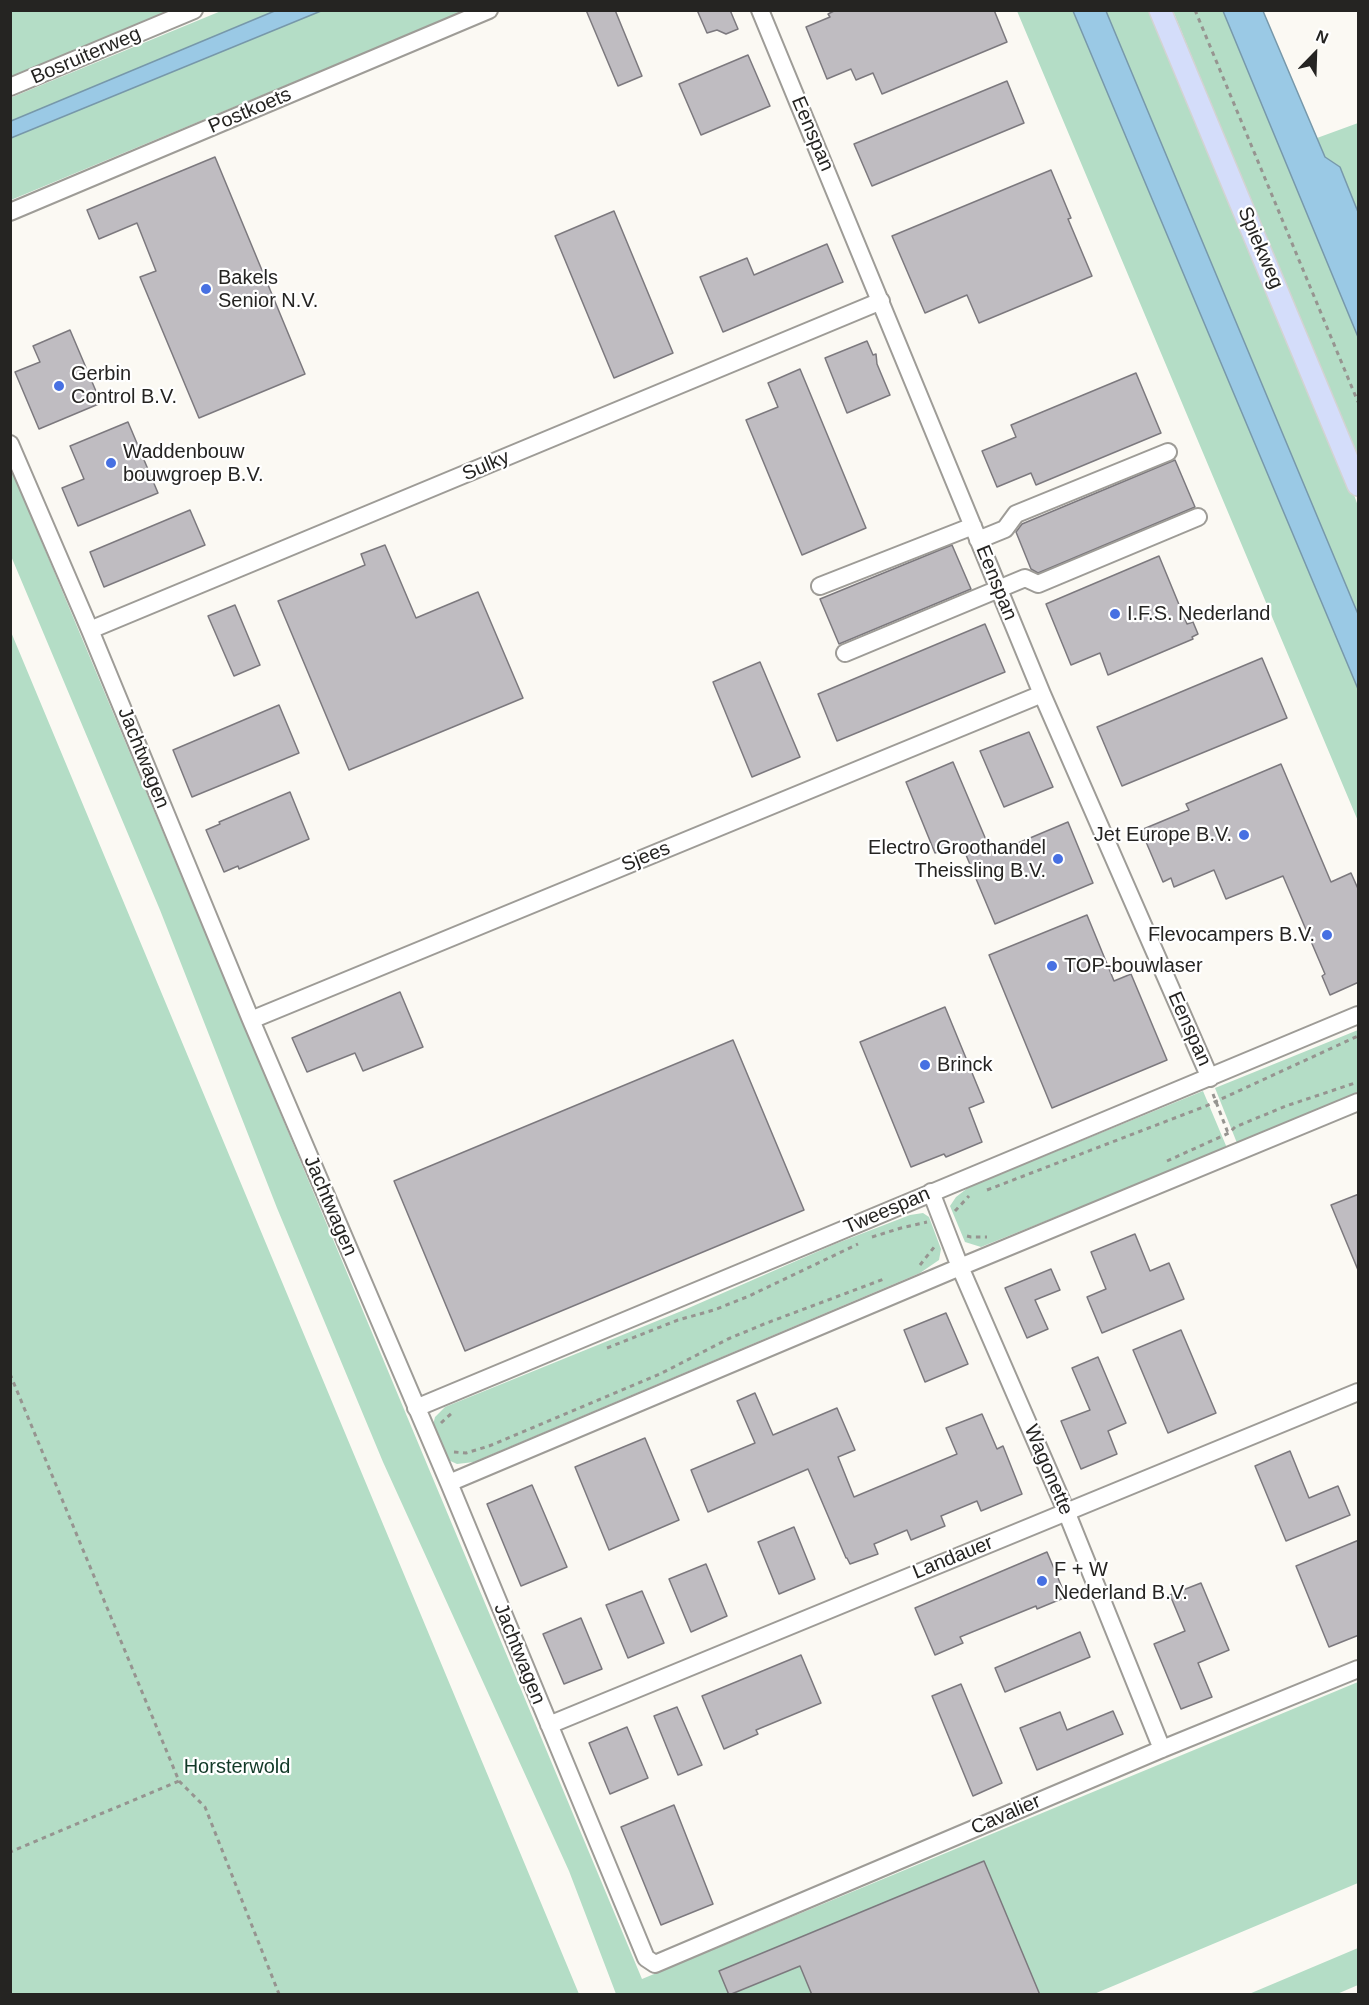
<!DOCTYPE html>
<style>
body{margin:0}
#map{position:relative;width:1369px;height:2005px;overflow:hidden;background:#fbf9f3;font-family:Helvetica,sans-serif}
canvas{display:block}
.frame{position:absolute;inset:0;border:12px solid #252422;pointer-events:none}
.north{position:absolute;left:1285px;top:24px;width:60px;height:60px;-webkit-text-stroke:4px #fff;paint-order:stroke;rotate:23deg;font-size:16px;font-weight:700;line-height:24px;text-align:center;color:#252422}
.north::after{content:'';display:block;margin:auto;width:21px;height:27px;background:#252422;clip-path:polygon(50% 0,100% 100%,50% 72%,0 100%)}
</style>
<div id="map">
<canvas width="1369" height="2005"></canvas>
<div class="frame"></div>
<div class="north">N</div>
</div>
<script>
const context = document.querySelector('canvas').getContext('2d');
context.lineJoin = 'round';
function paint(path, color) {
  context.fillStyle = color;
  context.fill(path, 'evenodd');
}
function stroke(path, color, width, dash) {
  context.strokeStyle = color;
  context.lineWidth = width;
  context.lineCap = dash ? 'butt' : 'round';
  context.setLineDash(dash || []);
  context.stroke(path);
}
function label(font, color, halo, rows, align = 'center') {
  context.font = font + ' Helvetica,sans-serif';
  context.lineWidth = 4.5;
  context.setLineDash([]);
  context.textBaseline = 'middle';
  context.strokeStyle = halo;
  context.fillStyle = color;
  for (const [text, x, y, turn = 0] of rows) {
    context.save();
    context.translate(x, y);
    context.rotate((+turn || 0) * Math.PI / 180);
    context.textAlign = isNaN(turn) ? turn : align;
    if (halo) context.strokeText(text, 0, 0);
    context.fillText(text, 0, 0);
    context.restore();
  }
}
const green = new Path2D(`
 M11,10l175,1 -175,72z
 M221,11h56l-266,110 -1,-23z
 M321,11h143l-453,189v-62z
 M1017,11h56l285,678v132z
 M1106,11h45l202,481 5,14v108z
 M1173,11h50l135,326v124z
 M1358,123v89l-18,-45 -15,-10 -8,-19z
 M10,466l632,1513 716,-297v201l-264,111h-478l-47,-123 -186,-409 -106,-254 -117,-298 -149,-354z
 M11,632l568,1362h-568z
 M1358,1030v62l-121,51 -22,-55z
 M1203,1091l24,57 -246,99 -16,-5 -15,-36 6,-9 13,-10z
 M923,1213l6,4 12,32 -2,11 -19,13 -446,189 -17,2 -11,-5 -13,-34 2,-8 10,-10 239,-97 151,-66 75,-29z
 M1358,1948v37l-21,9h-88z`);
const water = new Path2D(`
 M277,10l44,1 -310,127v-17z
 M1073,11h33l252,603v75z
 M1223,11h40l62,146 15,10 18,45v125z`);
const building = new Path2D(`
 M586,10h29l27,66 -24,10z
 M697,10h33l8,19 -12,5 -9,-4 -10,3z
 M836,10h158l13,32 -125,52 -9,-21 -17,7 -5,-11 -24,10 -21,-52 24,-10 -2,-3z
 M748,55l22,51 -69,29 -22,-51z
 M1007,81l17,42 -152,63 -18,-42z
 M215,157l90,217 -106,44 -59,-141 16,-6 -19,-48 -38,16 -12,-29z
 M1051,170l20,48 -3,1 24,57 -113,47 -12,-28 -42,18 -33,-77z
 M614,211l59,142 -59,25 -59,-142z
 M827,244l16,38 -120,50 -23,-55 47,-19 7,17z
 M70,330l31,73 -62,26 -24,-57 25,-10 -7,-16z
 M867,341l6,14 3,-1 1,10 13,31 -43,18 -22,-55z
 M800,369l66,159 -64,27 -56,-135 32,-13 -10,-24z
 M1136,373l25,60 -125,52 -5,-12 -34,14 -15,-36 34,-14 -5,-12z
 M128,422l30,71 -80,33 -16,-38 22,-9 -14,-33z
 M1175,460l20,47 -157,66 -7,-4 -15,-37 6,-8z
 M190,510l15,35 -101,42 -14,-35z
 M385,545l31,73 62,-26 45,106 -174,72 -71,-169 87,-36 -4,-11z
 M952,545l19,44 -132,55 -19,-45z
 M1159,556l28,68 6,-2 5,12 -6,3 1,2 -85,36 -8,-22 -29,12 -25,-61z
 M235,605l25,60 -26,11 -26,-60z
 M985,624l20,48 -168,69 -19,-47z
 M1262,658l25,60 -165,68 -25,-59z
 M760,662l40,95 -48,20 -39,-95z
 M279,705l20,48 -107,44 -19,-47z
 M1029,732l24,55 -49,20 -24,-56z
 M953,762l39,92 76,-32 25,61 -98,41 -34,-81 -26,10 -29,-71z
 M1281,764l50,118 20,-9 8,18v91l-29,13 -8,-19 3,-2 -42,-98 -57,23 -12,-29 -40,17 -3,-9 -8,4 -22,-52 48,-20 -3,-6z
 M290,792l19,47 -70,30 -1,-3 -14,6 -18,-42 14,-6 -1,-2z
 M1087,915l27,66 17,-7 36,86 -115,48 -63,-153z
 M400,992l23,55 -60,24 -8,-18 -48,19 -15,-34z
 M945,1007l39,95 -15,6 13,34 -36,15 -2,-3 -33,13 -51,-125z
 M733,1040l71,170 -339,141 -71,-170z
 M1359,1194v76h-1l-27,-65z
 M1135,1234l15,37 19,-8 15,36 -82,34 -15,-36 19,-8 -15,-37z
 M1051,1269l9,21 -25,10 13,29 -21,9 -22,-50z
 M946,1313l22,51 -43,18 -21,-52z
 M1181,1330l35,83 -48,20 -35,-83z
 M1098,1357l28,66 -18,8 9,23 -36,15 -20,-48 29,-11 -18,-42z
 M755,1393l18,42 64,-27 18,42 -17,7 16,40 103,-43 -11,-26 36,-14 15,35 6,-3 19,48 -41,17 -4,-10 -36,15 4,10 -34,14 -4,-10 -33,14 4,10 -28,10 -3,-6h-1l-38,-89 -100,43 -17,-42 64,-27 -18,-42z
 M645,1438l34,82 -70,30 -34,-83z
 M1290,1451l19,47 29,-12 12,29 -64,26 -31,-75z
 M532,1485l35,82 -46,19 -34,-82z
 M794,1527l21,52 -36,15 -21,-52z
 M1359,1540v95l-30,12 -33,-81z
 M1047,1552l19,45 -29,12 -1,-3 -76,31 3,6 -28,12 -20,-47z
 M706,1564l21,52 -36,16 -22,-53z
 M1201,1583l28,67 -31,13 14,34 -31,12 -27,-65 31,-13 -15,-36z
 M642,1591l22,52 -36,15 -22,-53z
 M581,1618l21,51 -38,15 -21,-50z
 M1080,1632l10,25 -85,35 -10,-24z
 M801,1655l20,48 -65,27 2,4 -34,15 -22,-53z
 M961,1684l41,99 -29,13 -41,-100z
 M677,1707l25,58 -24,10 -24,-59z
 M1113,1711l10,23 -86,36 -17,-42 40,-16 7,18z
 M627,1727l21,51 -38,16 -21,-51z
 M674,1805l39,99 -52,21 -40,-98z
 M984,1861l56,134h-228l-12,-29 -71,29 -10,-24z`);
const path = new Path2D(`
 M1195,10l163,392
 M1213,1094l15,39
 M1167,1161l62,-28 6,-6 51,-21 72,-24
 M987,1190l219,-84 152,-70
 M955,1211l14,-15
 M967,1236l4,1h16
 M872,1237l29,-9 26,-6
 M920,1265l15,-19
 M607,1348l71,-28 36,-10 35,-14 109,-52
 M10,1374l169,407 -169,71
 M441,1423l13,-12
 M454,1452l12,1 23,-7 171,-72 68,-35 36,-15 120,-45
 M179,1781l26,26 74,187`);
const minor = new Path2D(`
 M760,10l282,684 168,384
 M10,87l184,-77
 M10,212l479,-202
 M10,444l80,186 161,390 198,463 197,475 9,6 507,-215 196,-80
 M978,540l27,-11 11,-15 152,-62
 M820,586l153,-60
 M90,630l791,-329
 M845,653l180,-75 13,6 160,-67
 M251,1020l791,-326
 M931,1192l29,75 106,244 96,238
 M416,1408l942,-393
 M449,1483l511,-216 398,-165
 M549,1725l809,-333`);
const major = new Path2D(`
 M1160,10l198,475`);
const markers = [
 [206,289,6,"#4770e2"],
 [59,386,6,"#4770e2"],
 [111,463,6,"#4770e2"],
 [1115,614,6,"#4770e2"],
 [1244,835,6,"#4770e2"],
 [1058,859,6,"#4770e2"],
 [1327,935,6,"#4770e2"],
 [1052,966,6,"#4770e2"],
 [925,1065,6,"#4770e2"],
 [1042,1581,6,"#4770e2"]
];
const streetNames = [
 ["Bosruiterweg",86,56,-23],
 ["Postkoets",250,111,-23],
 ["Eenspan",812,134,67],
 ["Spiekweg",1260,248,67],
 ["Sulky",486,466,-23],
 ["Eenspan",996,583,68],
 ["Jachtwagen",143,758,68],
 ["Sjees",646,857,-22],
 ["Eenspan",1189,1029,66],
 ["Jachtwagen",330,1206,67],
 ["Tweespan",887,1211,-23],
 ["Wagonette",1048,1470,67],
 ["Landauer",953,1558,-22],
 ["Jachtwagen",519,1654,68],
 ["Cavalier",1006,1815,-23]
];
const poiNames = [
 ["Bakels",218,278],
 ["Senior N.V.",218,301],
 ["Gerbin",71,374],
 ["Control B.V.",71,397],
 ["Waddenbouw",123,452],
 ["bouwgroep B.V.",123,475],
 ["I.F.S. Nederland",1127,614],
 ["Jet Europe B.V.",1232,835,"right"],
 ["Electro Groothandel",1046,848,"right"],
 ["Theissling B.V.",1046,871,"right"],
 ["Flevocampers B.V.",1315,935,"right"],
 ["TOP-bouwlaser",1064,966],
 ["Brinck",937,1065],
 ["F + W",1054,1570],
 ["Nederland B.V.",1054,1593]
];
const parkNames = [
 ["Horsterwold",237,1767]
];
paint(green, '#b4ddc6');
paint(water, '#9ac9e5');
stroke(water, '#7798aa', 1.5);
paint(building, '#bfbcc1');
stroke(building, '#7c797e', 1.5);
stroke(minor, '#9e9c97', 20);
stroke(major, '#d3d3d3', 24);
stroke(path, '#969490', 3, [4.5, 4.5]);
stroke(minor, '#fff', 16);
stroke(major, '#d4ddfa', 21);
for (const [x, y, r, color] of markers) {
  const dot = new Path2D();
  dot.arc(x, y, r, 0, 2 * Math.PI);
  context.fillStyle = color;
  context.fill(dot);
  stroke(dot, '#fff', 2);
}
label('20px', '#252422', '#fff', streetNames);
label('20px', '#252422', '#fff', poiNames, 'left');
label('20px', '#113927', '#fff', parkNames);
</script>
